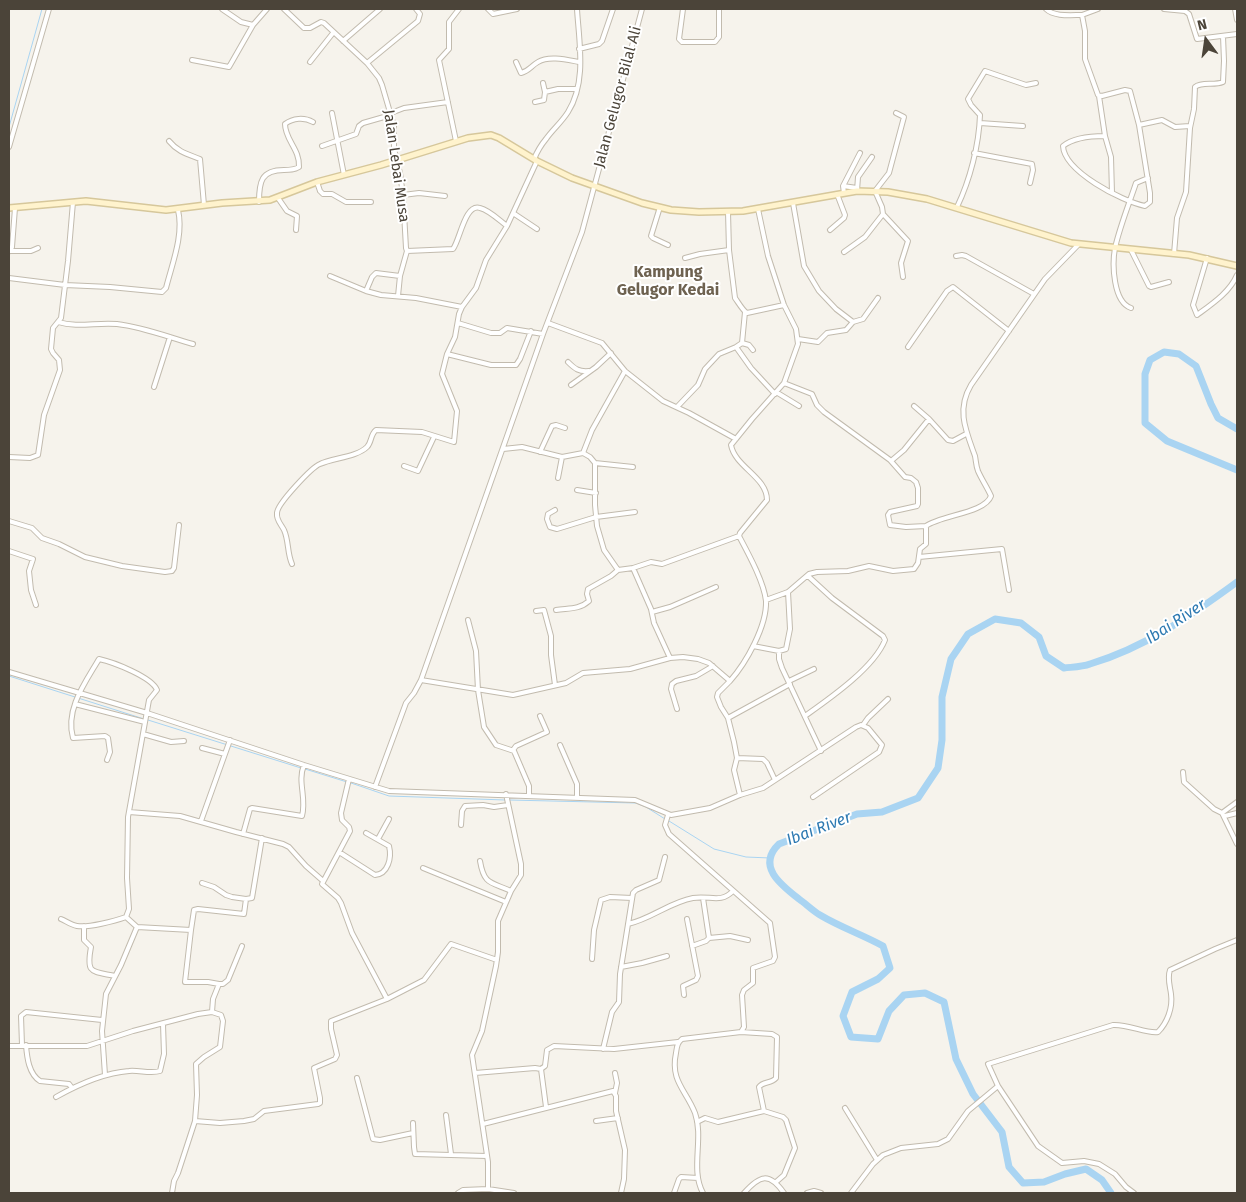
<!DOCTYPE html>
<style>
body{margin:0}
#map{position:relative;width:1246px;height:1202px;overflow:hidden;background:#f6f3ec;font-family:"Fira Sans",sans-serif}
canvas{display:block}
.frame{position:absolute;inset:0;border:10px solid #4b4439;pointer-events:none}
.north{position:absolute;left:1181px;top:15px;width:50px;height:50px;-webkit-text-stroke:4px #fff;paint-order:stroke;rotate:346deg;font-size:14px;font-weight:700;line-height:20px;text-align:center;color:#4b4439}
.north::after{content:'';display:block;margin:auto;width:18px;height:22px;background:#4b4439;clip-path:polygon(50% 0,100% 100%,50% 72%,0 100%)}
</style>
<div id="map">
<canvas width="1246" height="1202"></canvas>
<div class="frame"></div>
<div class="north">N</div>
</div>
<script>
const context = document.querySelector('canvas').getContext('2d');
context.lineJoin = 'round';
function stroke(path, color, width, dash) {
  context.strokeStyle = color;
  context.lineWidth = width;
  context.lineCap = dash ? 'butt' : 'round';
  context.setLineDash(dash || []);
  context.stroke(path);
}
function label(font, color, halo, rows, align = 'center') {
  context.font = font + ' "Fira Sans",sans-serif';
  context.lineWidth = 4;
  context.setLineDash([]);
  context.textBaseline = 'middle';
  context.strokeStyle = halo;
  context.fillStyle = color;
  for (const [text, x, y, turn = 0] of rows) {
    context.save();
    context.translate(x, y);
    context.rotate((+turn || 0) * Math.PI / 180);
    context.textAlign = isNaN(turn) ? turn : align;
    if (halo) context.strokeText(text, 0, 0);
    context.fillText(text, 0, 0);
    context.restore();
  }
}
const stream = new Path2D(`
 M9,127l33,-118
 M9,676l135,43
 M148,720l153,48
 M305,769l42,13
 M351,783l38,13 116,4
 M509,800l127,3 10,4 19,12
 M669,821l45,28 32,8 24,1`);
const river = new Path2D(`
 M1237,429l-19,-11 -7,-14 -15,-38 -17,-12 -15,-2 -14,8 -5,14v49l22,18 70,29
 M1111,1193l-9,-13 -16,-11 -21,5 -21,8 -21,1 -14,-16 -7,-35 -29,-38 -17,-35 -12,-57 -19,-9 -21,2 -15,16 -11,28 -27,-2 -8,-21 9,-24 26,-13 12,-11 -7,-22c-20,-11 -43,-19 -63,-31 -7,-4 -14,-11 -21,-16 -18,-14 -43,-33 -20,-55l78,-30 25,-2 36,-14 20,-30 4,-28v-43l9,-38 17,-25 27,-15 26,4 18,14 7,19 18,12c9,-1 18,-1 26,-4 54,-16 102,-49 147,-82`);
const street = new Path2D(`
 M222,9l19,13 12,3 14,-16
 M284,9l20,19h6l11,-6 3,1 43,40 12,15 3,7 12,41v23l6,24 3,22 3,53 1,3 46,-2c7,-9 12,-46 27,-41 9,2 19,12 27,18l30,-65
 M488,9l5,5 24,-5
 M683,9l-4,30 3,3h33l4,-5v-27
 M1046,9c8,8 25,6 36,6
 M1098,9l-16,6 3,16v28l13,36 4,1 23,-6 5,1 9,34 11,68v9l-5,4c-24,-5 -81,-35 -82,-60 10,-8 29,-10 42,-10l6,21 1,36
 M1164,9l21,2 4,3 8,25 40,-5
 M1235,9l2,11
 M343,41l37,-32
 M579,49l20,-5 3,-3 11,-32
 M192,60l37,7 24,-42
 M310,62l23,-29
 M516,62l5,11c8,-2 10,-7 17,-11 11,-7 30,-2 41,0
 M367,63l51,-42 2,-7 -4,-5
 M545,92l13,-3h19
 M1099,96l6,40
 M535,102l9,-2 1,-8 -2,-9
 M332,113l12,62
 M391,113l13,-5 44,-6
 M980,123l43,3
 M1139,125l23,-5 13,7 15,-1
 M169,141c9,11 18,13 31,18l4,46
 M456,141l-17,-81 10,-11v-27l10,-13
 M322,146l34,-12 3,-8 4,-3 28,-8
 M9,147l40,-138
 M974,153l58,11 1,6 -3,13
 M534,159c3,-7 7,-14 12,-20 7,-10 15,-16 22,-27 19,-30 11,-70 9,-103
 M317,182l3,9 3,3h9l14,8h25
 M843,186l14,2
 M857,191l1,-14 14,-20
 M844,193l-1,-7 17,-33
 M403,195l16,-2 26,3
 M278,198l9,13 10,5 -1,14
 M259,202c0,-20 2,-32 25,-32 6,0 10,0 15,-3 1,-18 -14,-27 -14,-43 8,-6 19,-7 28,-2
 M793,203l11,63 15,25 17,18 17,13 10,-3 15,-21
 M660,207l-9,29 2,2 15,7
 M957,207c13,-27 22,-62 23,-92l-9,-10 -3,-6 17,-28 41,14 10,-2
 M728,212l1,38 6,48c3,4 8,13 12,15l37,-8
 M513,213l24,16
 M883,214l25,27 -7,22 2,14
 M830,230l14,-12 1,-3 -8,-21
 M1131,250l18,36 2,1 18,-5
 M9,251h22l7,-3
 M10,251l2,-4 3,-39
 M844,252l21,-15 18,-23 -1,-7 -7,-16 14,-18 15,-56 -8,-4
 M1174,254l3,-36 9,-26 4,-64 4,-19 1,-22c7,-6 19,-1 28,-5l1,-21 -1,-25
 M956,256l6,-1 4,1 68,38
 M685,258l15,-4 29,-4
 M1207,258l-14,47 4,10c15,-11 33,-23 40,-40
 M330,276l36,15 15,4 35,3 46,9 14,-19 10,-28 21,-34
 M9,278l56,7 45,2 52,5 4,-4c6,-24 18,-53 12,-78
 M366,291l6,-14 4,-4 24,3
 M398,296l2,-20 7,-25
 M462,307l-3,7 -4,23 -8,17 44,11h25l4,-6 11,-28
 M1131,308c-18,-6 -19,-44 -16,-60 5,-22 14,-44 21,-65l12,-5
 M58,322c20,6 39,0 59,2 26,3 51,13 76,20
 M458,323l33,10h9l7,-5 36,6
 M548,323l54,20 23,28 38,30 26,12 47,26
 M798,339l20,3 9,-9 19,-3 7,-8
 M742,343l3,-31
 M908,347l39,-56 6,-4 56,44
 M753,350l-4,-5 -7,-2 -6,4 15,21 24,26
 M568,362c7,7 11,10 21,9
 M784,383l28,11 5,11 7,7 66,48 15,17 6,1 5,4 2,6v16l-1,2 -27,6 -2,3 2,10 16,2 20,-1
 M571,385l25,-18 15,-14
 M154,387l16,-50
 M776,392l23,14
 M914,406l15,13 19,21 5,1 13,-7
 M677,407l21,-22 7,-16 14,-15 17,-7
 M503,449l19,-2 40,10 21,-4 9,-23 33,-59
 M540,452l12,-26 4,-1 9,3
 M583,453l7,4 5,6v42l2,21 7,24 14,20 15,-2 18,41 3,14 16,35
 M9,457l21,1 8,-3 6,-40 16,-45 -1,-10 -6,-7 -2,-4 2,-21 8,-10 7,-57 5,-59
 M891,461l13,-11 25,-31
 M595,463l38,4
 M404,466l14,5 16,-34
 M558,478l4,-21
 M577,490l19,3
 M555,510l-7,4 -1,5 3,8 7,2 39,-12 39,-5
 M9,521l23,7 10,10 17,6 26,13 37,9 43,6 7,-1 2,-3 5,-43
 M9,551l24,8 -4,12 2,19 5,15
 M919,557l83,-8 7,41
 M292,564c-5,-11 -3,-23 -8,-34 -3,-6 -8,-10 -7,-17 0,-9 35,-46 43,-49 13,-6 37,-7 47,-17 5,-5 3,-12 9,-17l46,2 32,10 3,-31 -15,-37 5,-20
 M633,568l18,-6 11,2 77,-28
 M766,600l22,-8 21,-18 8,-2 31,-1 21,-5 24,5 21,-2 4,-6 2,-14 6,-5v-18c16,-11 59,-13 65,-30 -4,-9 -9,-16 -13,-25 -2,-5 -2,-10 -3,-15 -9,-25 -19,-46 -4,-71l74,-106 33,-34
 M556,610c12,-2 23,0 33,-9l-2,-7 1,-5 23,-13 7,-6
 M536,611l8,-1 7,26v19l4,30
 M652,612l18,-5 46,-20
 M468,620l8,31 2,39 6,37 12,18 18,6 15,35v9
 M753,646l26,5 7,-2 4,-20 -2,-37
 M779,651v8l3,9 39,83
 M9,672l138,41 157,52 85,26 246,9 36,15 39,-7 30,-13 23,-7 93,-61 5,-2 7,3 14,17 -3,7 -66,45
 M421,680l92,15 53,-12 17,-10 47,-4 40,-11 13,-1 15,2 11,4 21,18 -12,12 -1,4 4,10 7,11 6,24 3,16 -3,12 6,25
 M730,681c16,-18 37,-55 36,-80 -2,-19 -18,-48 -27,-65l1,-3 27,-33c0,-23 -32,-33 -36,-55l21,-26 32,-36 14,-39 -2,-15 -12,-24 -16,-49 -10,-47
 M789,681l25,-12
 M75,704l70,18
 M677,709l-6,-20 1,-5 4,-3 20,-5 17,-10
 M805,716c24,-17 69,-48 80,-76l-2,-4 -51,-38 -24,-22
 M728,718l62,-34
 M863,725l5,-7 20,-19
 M143,734l28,8 13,-1
 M560,745l17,39v13
 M202,748l23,6
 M513,750l3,-4 31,-14 -7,-16
 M737,758l26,1 4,4 8,17
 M1183,772l1,10 30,27 8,4 15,31
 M349,779l-8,34 1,7 7,7 1,4 -28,53 16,14 3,5 11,30 35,66
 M375,787l31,-84 8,-10 7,-13 122,-346 39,-102 60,-223
 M506,794l15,70v11l-10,16 -13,30v31l-2,14 -14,65 -10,24 16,107v27l26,4
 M129,812l51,4 56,16 47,12 6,3 17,19 16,14
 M1222,813l15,-11
 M668,815l-3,10 4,9 101,89 5,34 -2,4 -20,7v15l-9,7 -2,5 2,32 -3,5 -59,7c-5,4 -5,8 -6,14 -6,28 10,37 19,60 9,26 -5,56 8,80
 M1225,816l12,-3
 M201,821l29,-81
 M461,825l1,-14 3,-5 18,-1 11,2 14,-2
 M243,834l7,-25 2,-1 50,8c5,-18 -5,-34 2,-51
 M378,839l11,-20
 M339,852l36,23c13,-1 17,-17 14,-29l-23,-13
 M480,861c4,24 11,21 31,30
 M423,868l83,34
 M202,883l12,4 12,8 6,2 14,2 6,-1 10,-60
 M126,917l11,10
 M61,919c5,2 10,6 16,7 11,2 38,-5 49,-9l3,-8 -2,-31 1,-61 21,-117 8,-10c-5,-13 -44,-28 -58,-31 -14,24 -34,50 -26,79l32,-2 3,2 2,14 -3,8
 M628,924c23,-5 42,-22 65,-26 17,-3 27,6 40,-7
 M84,926v14l7,7c-5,27 0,24 24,29
 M191,930l3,-20 4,-1 46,5 2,-15
 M709,938l21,-2 18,4
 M692,946l14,-5 3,-3 -6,-40
 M592,959l2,-29 7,-30 9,-3 22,1
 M621,967l21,-4 25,-7
 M684,995l-1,-9 13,-6 2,-4 -11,-57
 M212,1012l1,-13 6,-15h4l5,-4 14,-34
 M741,1032l31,2 5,3 -1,41c-5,6 -13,3 -17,9l5,24 19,6 3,3 9,28 -11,27 -8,7
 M22,1045l-1,-29 5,-4 76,8
 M26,1045c1,13 3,29 14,36l29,3 3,4
 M9,1046h78l46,-15 65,-17 14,-2 9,3 2,6 -3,26 -16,10 -8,7 1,31 -2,26 -17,52 -4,8 -2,12
 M603,1049l9,-37 7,-10 1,-28 13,-81 3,-3 23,-10 6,-23
 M541,1069l4,-3 2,-16 7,-4 60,3 64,-7
 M475,1073l60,-5 6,1 5,38
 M615,1073l2,10 -2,10
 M105,1075l-3,-44 4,-37 15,-29 16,-38 54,3 -6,52h23l11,2
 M357,1078l16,61 7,1 33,-7
 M56,1097c23,-13 47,-24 73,-26 10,-1 22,3 31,0l4,-17 -1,-30
 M845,1108l32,52
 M446,1115l5,39
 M195,1121l25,2 24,-2 10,-2 10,-8 54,-7 2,-1v-5l-6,-30 21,-9 2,-4 -6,-26v-8l56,-22 37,-19 27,-36 46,16
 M596,1121l22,-3
 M697,1122l8,-4 13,4 46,-11
 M413,1123l1,24 1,7 72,2
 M483,1124l130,-33 3,5v15l9,39 -1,29 -3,14
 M458,1193l5,-3 25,-1
 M674,1193l5,-14 2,-2 17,1
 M744,1193c16,-18 25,-21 40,0
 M807,1193l7,-2 7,2
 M851,1193l22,-29 10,-9 18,-7 37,-4 10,-5 20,-28 30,-25
 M1134,1193l-8,-6 -11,-13 -16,-10 -15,-3 -22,2 -24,-17 -40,-60 -10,-22 125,-39c15,-1 34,9 45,7 9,-9 15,-24 13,-38 -1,-8 -4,-16 -1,-24l45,-21 22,-9`);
const secondary = new Path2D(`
 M9,208l77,-7 80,9 56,-7 48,-3 47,-18 64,-17 87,-27 23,-3 8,3 38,23 35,17 70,25 29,7 28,2 44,-1 114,-20 31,1 39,7 144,44 118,12 48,11`);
const streetNames = [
 ["Jalan Gelugor Bilal Ali",618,97,-75],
 ["Jalan Lebai Musa",396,166,82]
];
const neighbourhoodNames = [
 ["Kampung",668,273],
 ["Gelugor Kedai",668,291]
];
const waterNames = [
 ["Ibai River",1176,622,-33],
 ["Ibai River",819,829,-21]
];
stroke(stream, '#a9d4f2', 1);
stroke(river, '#a9d4f2', 7);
stroke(street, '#c2bbae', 6);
stroke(secondary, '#d6c79b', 8);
stroke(street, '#fff', 4);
stroke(secondary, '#fff3cd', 5);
label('15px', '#4b4439', '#fff', streetNames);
label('bold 16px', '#6e6250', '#fff', neighbourhoodNames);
label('italic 16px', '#2e7ab2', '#fff', waterNames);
</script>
